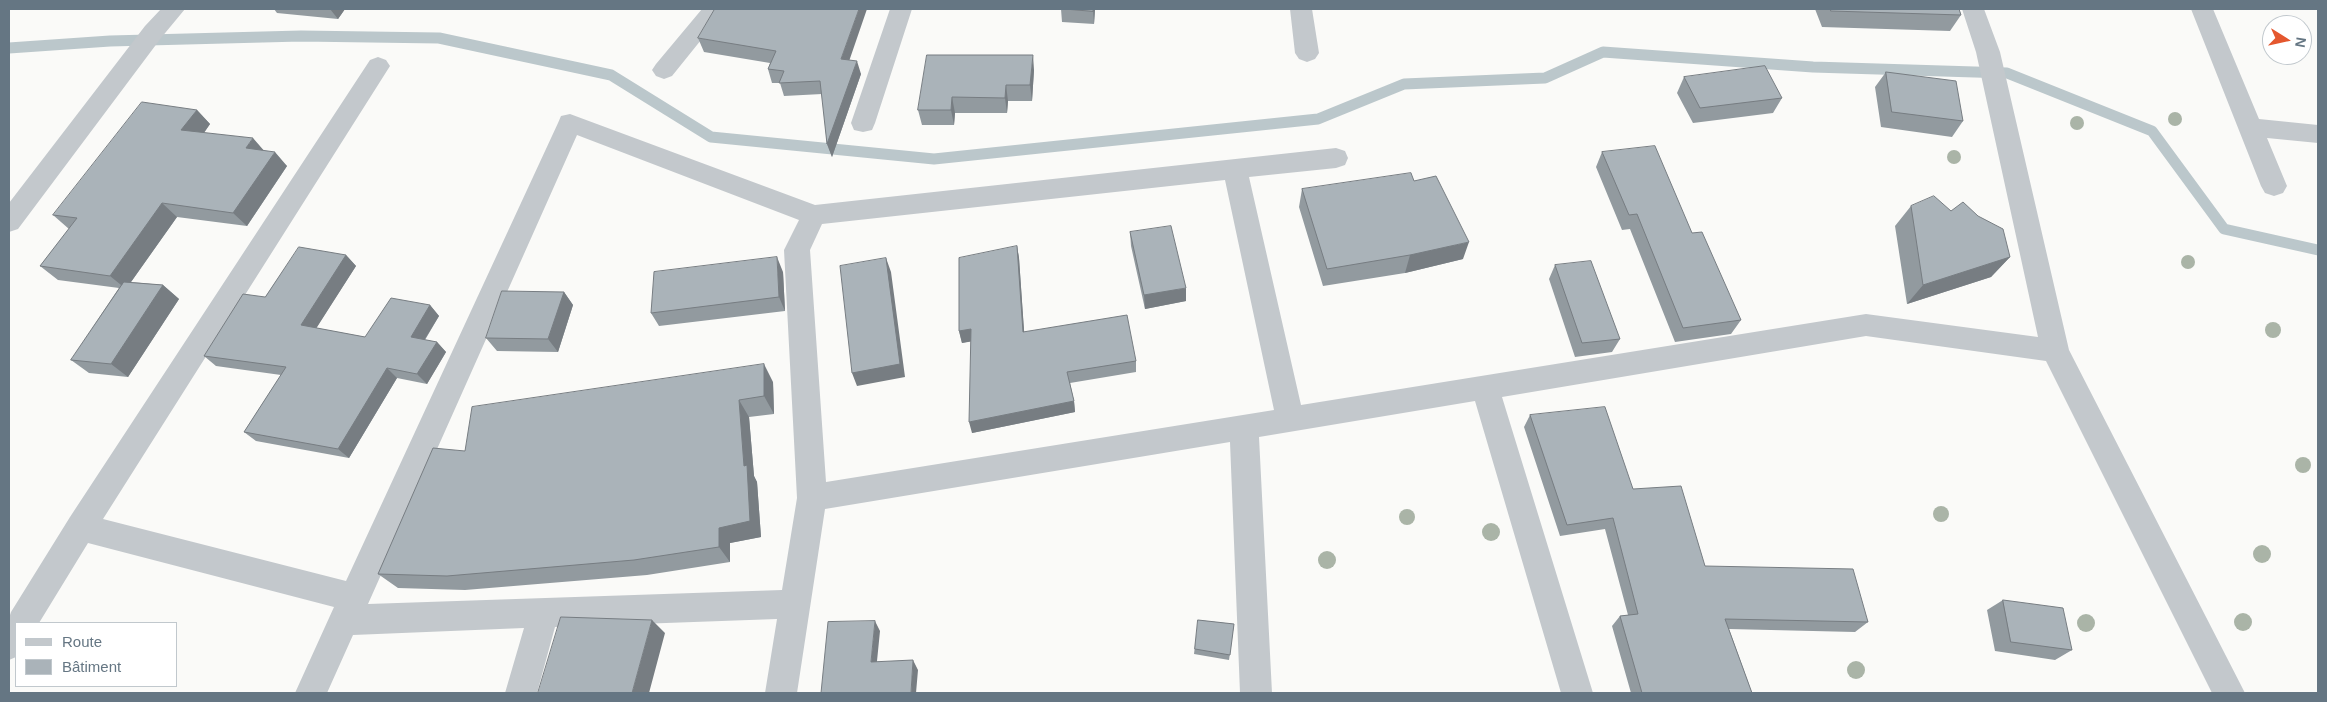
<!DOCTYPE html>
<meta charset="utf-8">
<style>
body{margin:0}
#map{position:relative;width:2327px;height:702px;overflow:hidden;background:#fafaf8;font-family:Helvetica,sans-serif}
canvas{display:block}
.frame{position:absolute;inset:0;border:10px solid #657683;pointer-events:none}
.legend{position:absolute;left:15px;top:622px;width:162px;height:65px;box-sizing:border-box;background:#fff;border:1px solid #c1c8cd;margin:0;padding:6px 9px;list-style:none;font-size:15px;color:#657683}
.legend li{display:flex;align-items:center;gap:10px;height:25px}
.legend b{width:25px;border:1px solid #c1c8cd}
.north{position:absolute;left:2262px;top:15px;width:50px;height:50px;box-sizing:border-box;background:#fff;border:1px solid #c1c8cd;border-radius:50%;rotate:100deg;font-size:14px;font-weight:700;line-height:20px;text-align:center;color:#657683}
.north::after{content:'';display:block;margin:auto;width:18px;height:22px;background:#e4572e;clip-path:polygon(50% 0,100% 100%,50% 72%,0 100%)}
</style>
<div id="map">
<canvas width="2327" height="702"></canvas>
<div class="frame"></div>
<ul class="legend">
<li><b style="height:6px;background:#c3c8cc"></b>Route</li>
<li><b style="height:14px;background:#aab3b9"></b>Bâtiment</li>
</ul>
<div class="north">N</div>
</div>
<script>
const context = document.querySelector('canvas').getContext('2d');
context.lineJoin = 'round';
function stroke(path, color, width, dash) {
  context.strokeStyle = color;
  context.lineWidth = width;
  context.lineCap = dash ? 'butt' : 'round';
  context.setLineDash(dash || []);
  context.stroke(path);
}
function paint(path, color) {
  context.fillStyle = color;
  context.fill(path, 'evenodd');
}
const stream = new Path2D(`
 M9,48l101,-7 191,-5 138,2 172,37 100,62 223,22 384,-40 86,-35 141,-6 58,-26 210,15 194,6 145,58 72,98 94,21`);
const street = new Path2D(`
 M161,9h24l-24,29 -143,191 -9,3v-29l136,-177z
 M702,9h24l-54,67 -8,3 -8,-3 -4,-6 4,-6z
 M890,9h22l-37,114 -3,7 -9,2 -9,-2 -3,-7z
 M1290,9h22l7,44 -4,6 -8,3 -8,-3 -4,-6z
 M1962,9h22l16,43 69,298 176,343h-33l-166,-332 -180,-25 -364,61 91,296h-32l-86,-292 -216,36 13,256h-32l-10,-251 -405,67 -28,184h-32l12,-74 -222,8 -18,66h-32l19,-65 -171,7 -26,58h-32l39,-86 -246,-64 -49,80h-23v34l-7,3v-42l2,-6 59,-95 300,-457 8,-3 8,3 4,6 -287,453 243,62 212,-458 3,-7 9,-2 245,91 521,-57 9,3 3,7 -3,7 -9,3 -87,9 52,228 565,-91 172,23 -62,-285zM577,135l222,85 -15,30 13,248 -15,92 -414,14zM1225,180l49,230 -448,72 -16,-232 12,-26z
 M2191,9h22l46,110 59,6v18l-51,-5 20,48 -4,7 -9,3 -9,-3 -4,-7z`);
const trees = [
 [2175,119,7],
 [2077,123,7],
 [1954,157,7],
 [2188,262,7],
 [2273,330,8],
 [2303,465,8],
 [1941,514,8],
 [1407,517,8],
 [1491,532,9],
 [2262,554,9],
 [1327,560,9],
 [2243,622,9],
 [2086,623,9],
 [1856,670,9]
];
const wall = new Path2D(`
 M274,9h71l-7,10 -61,-6z
 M1061,9h34l-1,15 -32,-2z
 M1815,9h144l2,6 -11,16 -128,-4z
 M698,38l151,22 12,14 -29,83 -5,-13 -5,-50 -38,2 -4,-13h-8l-4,-14 2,-6 -66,-11z
 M927,55l107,15 -2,31h-24l-1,12h-52l-1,12h-32l-4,-15z
 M1886,72l77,49 -11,16 -71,-10 -6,-40z
 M1684,77l98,21 -9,15 -80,10 -16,-30z
 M197,110l13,14 -6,9 59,17 24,16 -40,60 -70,-9 -46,65 32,3 16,14 -51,78 -39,-4 -18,-13 48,-72 -61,-8 -18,-14 29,-37 -16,-14z
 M1602,152l90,81 49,87 -10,14 -56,8 -45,-113 -8,1 -26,-63z
 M1414,181l49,78 -58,14 -82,13 -24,-79 3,-18z
 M1911,206l99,51 -19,20 -84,27 -12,-78z
 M1130,232l56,69 -41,8 -14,-63z
 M1017,246l2,12 5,74 112,29v11l-66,11 4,18 1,11 -103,21 -1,-92 -9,2 -3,-12z
 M346,255l10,11 -40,62 49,9 65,-32 9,11 -14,24 12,2 9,10 -19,32 -30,-6 -48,80 -93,-17 -12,-9 37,-57 -65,-9 -12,-10 61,-59z
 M1555,265l65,74 -8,13 -37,5 -26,-78z
 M783,272l2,39 -126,15 -8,-13z
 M564,292l9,13 -15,47 -61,-1 -11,-13z
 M773,382l1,32 -25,3 5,59 3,6 4,55 -31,6v19l-83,13 -182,15 -67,-2 -20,-14 87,-123z
 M1530,415l103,74 72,77 163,56 -13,10 -126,-3 23,64h-121l-19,-67 8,-10 8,-1 -23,-86 -45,7 -36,-109z
 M2003,600l69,50 -17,10 -60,-9 -8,-41z
 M1198,620l36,4 -5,36 -35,-6z`);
const shadedWall = new Path2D(`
 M330,9h15l-7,10z
 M859,9h8l-22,64 -4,-14z
 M1093,9h2l-1,15z
 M1033,55l1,15 -2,31 -2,-16z
 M857,61l4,13 -29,83 -5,-13z
 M1006,85l2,16 -1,12 -2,-15z
 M952,97l3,16 -1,12 -3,-15z
 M197,110l13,14 -15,21 -14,-15z
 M253,138l13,15 -20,-5z
 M275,152l12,14 -40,60 -14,-13z
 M162,203l15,14 -51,72 -16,-13z
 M1469,242l-6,17 -58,14 5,-18z
 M1017,246l2,12 6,86 -2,-12z
 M346,255l10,11 -44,69 -11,-10z
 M777,257l6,15 2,39 -6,-14z
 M2010,257l-19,20 -84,27 16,-19z
 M886,258l5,14 14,105 -48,9 -5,-13z
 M163,285l16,14 -51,78 -17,-13z
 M1186,288v13l-41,8 -1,-14z
 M564,292l9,13 -15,47 -10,-13z
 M430,305l9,11 -19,31 -9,-10z
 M971,329l3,12 -12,2 -3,-12z
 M437,342l9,10 -19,32 -10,-10z
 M764,364l9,18 1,32 -10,-18z
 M387,368l10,10 -48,80 -11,-9z
 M739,400l10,17 5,59 3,6 4,55 -31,6v19l-11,-15v-19l25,-62z
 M1074,401l1,11 -103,21 -3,-11z
 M652,620l13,13 -16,60h-17z
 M875,621l5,10 -4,40 -5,-9z
 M913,660l5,10 -2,23h-5z`);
const building = new Path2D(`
 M715,9h144l-18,50 16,2 -30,83 -7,-63 -41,2 5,-12 -16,-2 8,-18 -78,-13z
 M1065,9h28v2z
 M1831,9h128l2,6 -130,-4z
 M927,55h106l-3,30h-24l-1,13 -53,-1 -1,13h-33z
 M1765,66l17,32 -82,10 -16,-31z
 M1886,72l70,9 7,40 -71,-9z
 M142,102l55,8 -16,20 72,8 -7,10 29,4 -42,61 -71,-10 -52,73 -70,-10 37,-48 -24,-3z
 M1655,146l37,87 10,-1 39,88 -58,8 -46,-114 -8,1 -27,-63z
 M1411,173l3,8 22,-5 33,66 -59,13 -83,14 -25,-80z
 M1934,196l17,15 12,-9 15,14 25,13 7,28 -87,28 -12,-79z
 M1171,226l15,62 -42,7 -14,-63z
 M1017,246l6,86 104,-17 9,46 -69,11 7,29 -105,21 2,-93 -12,2v-73z
 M299,247l47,8 -45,70 64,12 26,-39 39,7 -19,32 26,5 -20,32 -30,-6 -49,81 -94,-17 42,-65 -82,-11 39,-62 22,3z
 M777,257l2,40 -128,16 3,-41z
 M886,258l14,106 -48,9 -12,-107z
 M1591,261l29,78 -38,4 -27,-78z
 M124,282l39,3 -52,79 -40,-4z
 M502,291l62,1 -16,47 -62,-1z
 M764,364v32l-25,4 5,66 3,-1 3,56 -31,7v19l-85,13 -187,16 -69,-2 55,-126 32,3 7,-44z
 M1605,407l28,82 48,-3 24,80 148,3 15,53 -143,-3 27,74h-110l-22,-77 18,-2 -25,-96 -46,7 -37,-110z
 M2003,600l60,8 9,42 -61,-8z
 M561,617l91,3 -20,73h-94z
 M1198,620l36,4 -4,31 -35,-6z
 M875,621l-4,41 42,-2 -2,33h-90l7,-71z`);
stroke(stream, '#bbc7cb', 11);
paint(street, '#c3c8cc');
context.fillStyle = '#aab4a7';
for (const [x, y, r] of trees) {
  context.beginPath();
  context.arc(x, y, r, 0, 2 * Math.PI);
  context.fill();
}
paint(wall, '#929a9f');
paint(shadedWall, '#777d82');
paint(building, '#aab3b9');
stroke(building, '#777d82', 1);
</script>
